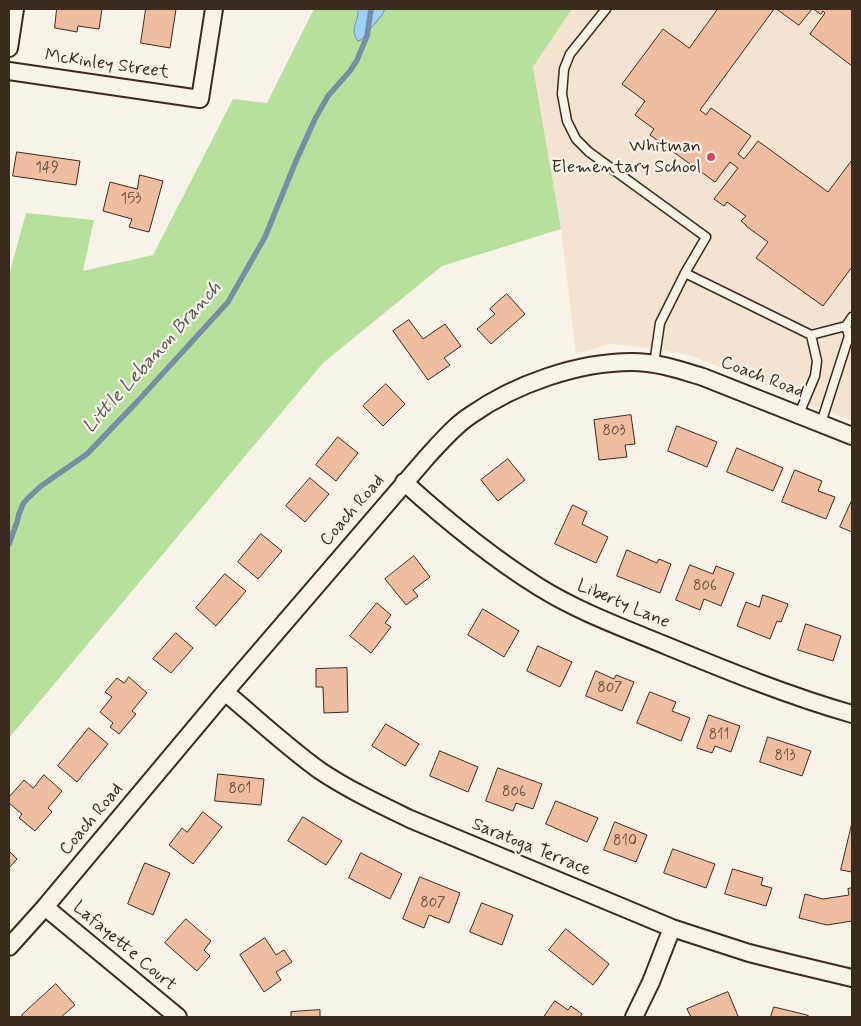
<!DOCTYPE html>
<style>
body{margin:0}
#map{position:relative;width:861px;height:1026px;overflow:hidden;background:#f7f3e8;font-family:Mynerve,sans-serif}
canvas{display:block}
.frame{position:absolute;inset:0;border:10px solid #3b2a1e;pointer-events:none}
</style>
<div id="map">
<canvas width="861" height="1026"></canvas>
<div class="frame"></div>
</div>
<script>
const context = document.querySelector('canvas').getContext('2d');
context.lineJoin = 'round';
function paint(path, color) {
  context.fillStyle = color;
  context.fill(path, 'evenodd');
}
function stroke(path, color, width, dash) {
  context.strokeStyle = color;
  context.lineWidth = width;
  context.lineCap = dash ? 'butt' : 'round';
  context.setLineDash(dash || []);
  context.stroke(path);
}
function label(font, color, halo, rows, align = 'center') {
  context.font = font + ' Mynerve,sans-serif';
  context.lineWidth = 4.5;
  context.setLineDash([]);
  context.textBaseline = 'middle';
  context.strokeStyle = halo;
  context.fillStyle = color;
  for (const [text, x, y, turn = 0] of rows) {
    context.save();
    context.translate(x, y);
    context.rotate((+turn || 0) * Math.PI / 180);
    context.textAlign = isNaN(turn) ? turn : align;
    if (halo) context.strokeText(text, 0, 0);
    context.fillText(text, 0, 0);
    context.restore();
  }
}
const built = new Path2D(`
 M572,9h280v412l-162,-66 -55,-9 -25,-2 -34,10 -15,-125 -28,-162z`);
const green = new Path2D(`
 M314,9h258l-39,58 28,162 -119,37 -119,97 -314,375v-463l17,-62 68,7 -11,51 70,-16 80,-156 34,4z`);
const water = new Path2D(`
 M358,9h27l-3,6 -21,25 -3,1c-9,-12 1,-19 0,-32z`);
const stream = new Path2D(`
 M9,544l8,-22 2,-8 4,-10 5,-6 13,-12 46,-32 48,-50 93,-102 37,-65 31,-76 19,-42 13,-23 22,-25 7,-11 10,-24 4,-27`);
const building = new Path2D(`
 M57,9h45l-3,20 -21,-3 -1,6 -22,-4z
 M146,9h30l-6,39 -29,-5z
 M718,9h56l-74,101 6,5 5,-7 40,28 -13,18 6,5 14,-18 70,51 24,-32v107l-29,39 -67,-48 12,-16 -22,-16v-1l-5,-4 5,-5 -19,-14 -3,4 -10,-7 24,-31 -8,-6 -15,20 -65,-47 4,-6 -19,-14 10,-14 -23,-17 41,-55 26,19z
 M777,9h35l-13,16z
 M814,9h38v57l-42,-32 15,-21 -2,-2 -2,3z
 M17,152l63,9 -4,24 -63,-9z
 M140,175l23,6 -14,51 -20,-5 3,-8 -29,-8 7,-29 27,7z
 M507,294l18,20 -34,30 -14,-15 18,-15 -5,-5z
 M409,320l14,19 22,-15 16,22 -17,12 6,7 -22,15 -35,-49z
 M386,384l19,20 -22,22 -20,-20z
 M631,415l4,29 -10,1 2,12 -28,3 -5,-40z
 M677,426l40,16 -10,25 -39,-16z
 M338,437l20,16 -22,28 -20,-16z
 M737,448l46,20 -10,23 -46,-19z
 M508,459l17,21 -27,21 -17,-21z
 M795,470l27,11 -4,10 17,6 -9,22 -44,-17z
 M310,478l19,16 -24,28 -19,-16z
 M852,500v32l-12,-5z
 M573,505l14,7 -5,12 26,13 -12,26 -41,-19z
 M261,534l21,17 -24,28 -20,-17z
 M627,550l30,13 2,-4 12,5 -11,29 -43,-17z
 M414,556l16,21 -17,13 5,6 -12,9 -21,-26z
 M690,565l23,9 3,-8 18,7 -13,33 -17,-7 -4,11 -24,-10z
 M225,574l21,17 -30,35 -20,-18z
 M763,595l25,9 -7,18 -4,-1 -7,18 -33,-13 9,-24 13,5z
 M377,603l14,12 -6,8 6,4 -20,26 -21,-17z
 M483,609l36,22 -15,26 -36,-22z
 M806,624l35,12 -8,25 -35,-11z
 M176,633l17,15 -22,25 -18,-14z
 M538,646l34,16 -12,25 -33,-16z
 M347,668l1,44 -24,1 -1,-26h-7v-18z
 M596,671l18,8 2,-4 18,7 -12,29 -36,-15z
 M129,677l18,16 -15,18 4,3 -17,20 -9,-7 3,-4 -13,-11 12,-15 -7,-5 12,-14 7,5z
 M650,692l26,10 -4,9 18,7 -9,23 -44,-18z
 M709,715l31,11 -9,26 -16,-6 -3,7 -15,-5z
 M386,724l33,20 -14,22 -33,-20z
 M89,728l19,16 -31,38 -19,-16z
 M768,737l43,14 -9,25 -42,-14z
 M440,751l38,16 -10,25 -38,-16z
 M498,768l44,16 -9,25 -17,-6 -3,8 -27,-10z
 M218,774l46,5 -3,26 -46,-4z
 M44,775l18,16 -14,17 4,4 -17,19 -16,-13 3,-4 -13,-11v-6l15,-17 9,8z
 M556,801l42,17 -11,24 -41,-18z
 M203,812l19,15 -29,37 -24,-19 13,-17 5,4z
 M303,817l39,24 -16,24 -38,-24z
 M615,822l32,13 -11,27 -32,-12z
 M852,823v49l-11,-2z
 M673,849l42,15 -9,24 -42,-15z
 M9,851l8,8 -8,9z
 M361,853l41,21 -12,25 -41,-21z
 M145,863l25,10 -17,42 -25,-11z
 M733,869l30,9 -2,7 11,3 -6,18 -41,-12z
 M420,877l40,16 -11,30 -20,-8 -5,13 -21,-9z
 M852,888v33l-25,4 -28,-7 6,-24 18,5 26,-4 -1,-6z
 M482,903l31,12 -11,30 -32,-13z
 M186,919l25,22 -7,9 6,6 -13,15 -32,-28z
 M566,929l43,35 -16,21 -44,-35z
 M265,938l11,17 8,-5 8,12 -16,10 5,8 -17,12 -24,-37z
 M56,984l19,21 -14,12h-38l-1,-2z
 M728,992l10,24 -4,1h-43l-4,-8z
 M555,1001l13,9 3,-4 11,8 -2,3h-36z
 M774,1007l33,8 3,2h-39z
 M320,1010v7h-29v-5z`);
const service = new Path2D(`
 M606,9l-36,45 -6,15 -2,25 5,27 9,18 13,13 117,85 -21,36 126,62 35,-9 6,-9
 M654,364l6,-41 25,-50
 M799,414l16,-38 2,-15 -6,-26
 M821,423l28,-87 -3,-10`);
const minor = new Path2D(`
 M9,48l6,-39
 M9,71l191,28 14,-90
 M404,482c43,39 87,75 135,105 40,25 85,41 128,59 61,25 122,50 185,68
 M225,692c31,26 61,54 94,78 28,19 60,34 91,49l262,109 77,25 40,10 63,15
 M45,907l133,110
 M9,947l36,-40 180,-215 202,-235c14,-15 27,-31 44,-42 44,-31 107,-53 161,-53 25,0 48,8 71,15l149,59
 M634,1017l17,-35 21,-54`);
const markers = [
 [711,157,5,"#d1495b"]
];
const numberNames = [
 ["149",47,169],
 ["153",131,200],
 ["803",614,432],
 ["806",705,587],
 ["807",610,689],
 ["811",719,736],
 ["813",785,757],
 ["801",240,790],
 ["806",514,793],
 ["810",625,842],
 ["807",433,904]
];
const streetNames = [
 ["McKinley Street",107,65,8],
 ["Coach Road",762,378,21],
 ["Coach Road",353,511,-49],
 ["Liberty Lane",623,605,23],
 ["Coach Road",92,820,-50],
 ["Saratoga Terrace",531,848,22],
 ["Lafayette Court",124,947,40]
];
const poiNames = [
 ["Whitman",701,147],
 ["Elementary School",701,168]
];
const waterNames = [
 ["Little Lebanon Branch",153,358,-48]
];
paint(built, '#f5e3d2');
paint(green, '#b7e09d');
paint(water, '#9ed1fc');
stroke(water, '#768ea3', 1);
stroke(stream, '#768ea3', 5.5);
paint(building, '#efbda0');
stroke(building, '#3b2a1e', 1);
stroke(service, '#3b2a1e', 11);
stroke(minor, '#3b2a1e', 20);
stroke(service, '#f7f3e8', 8);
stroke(minor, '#f7f3e8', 16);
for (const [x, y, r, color] of markers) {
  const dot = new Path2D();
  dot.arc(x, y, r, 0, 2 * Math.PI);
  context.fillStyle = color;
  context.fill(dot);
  stroke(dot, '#f7f3e8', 2);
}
label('15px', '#684f3e', null, numberNames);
label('18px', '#3b2a1e', '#f7f3e8', streetNames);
label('18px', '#3b2a1e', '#f7f3e8', poiNames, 'right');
label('italic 19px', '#545456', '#f7f3e8', waterNames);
</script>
